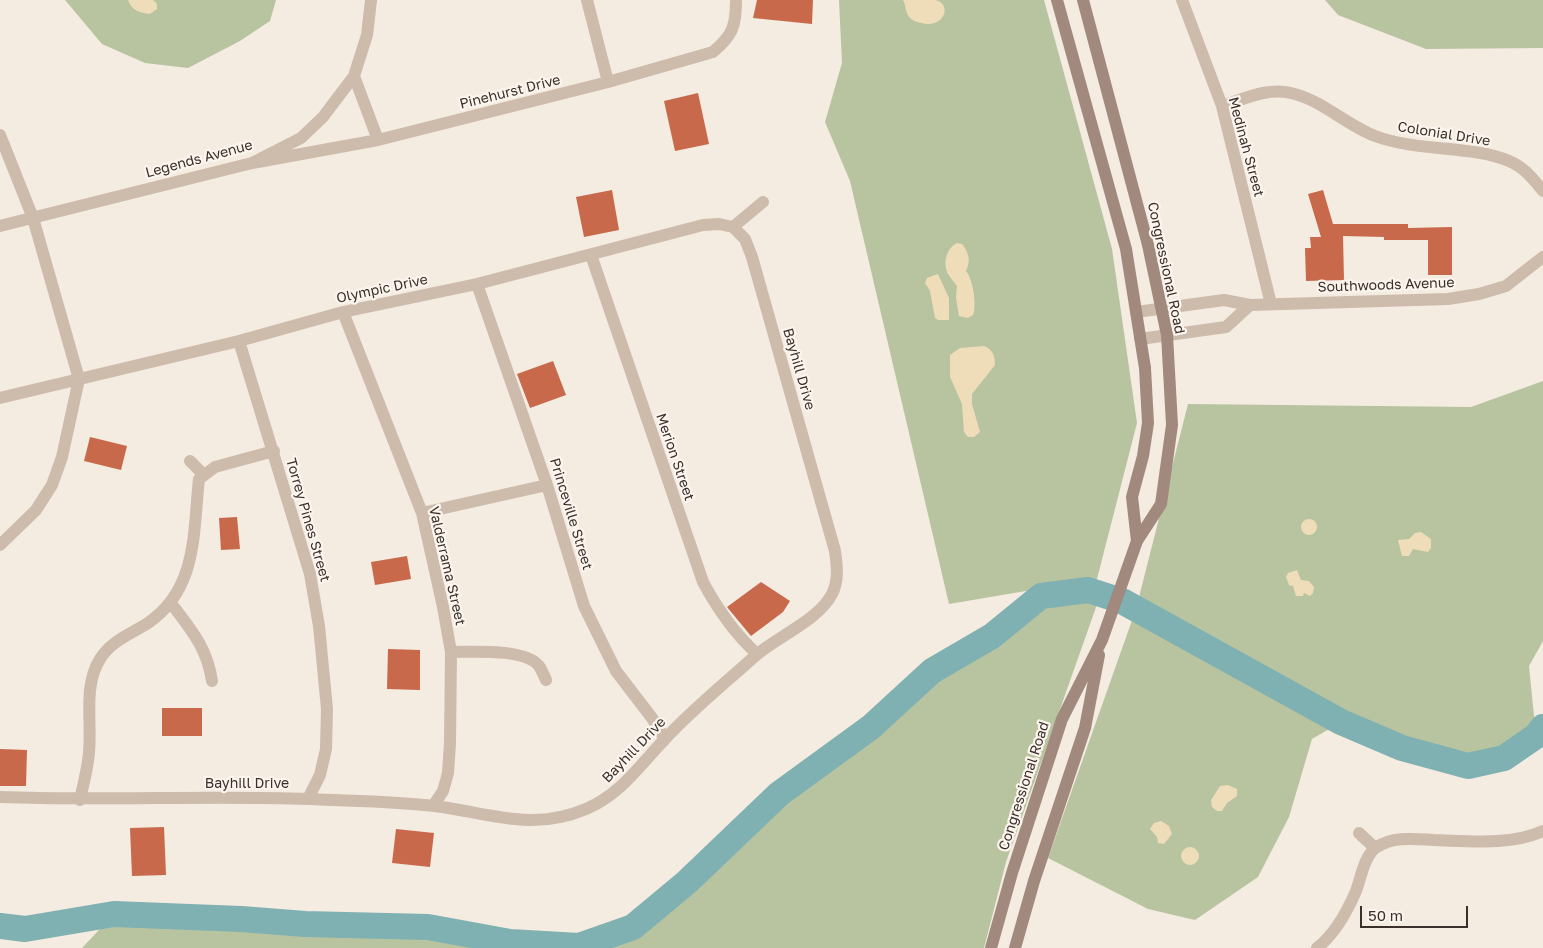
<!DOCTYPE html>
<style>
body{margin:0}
#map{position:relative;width:1543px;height:948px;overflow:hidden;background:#f4ebe1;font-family:"Golos Text",sans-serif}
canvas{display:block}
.scale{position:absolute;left:1360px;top:906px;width:108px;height:22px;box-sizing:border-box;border:2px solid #3b302b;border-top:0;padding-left:6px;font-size:15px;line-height:18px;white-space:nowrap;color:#3b302b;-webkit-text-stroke:4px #fbf5ee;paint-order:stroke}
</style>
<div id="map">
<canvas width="1543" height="948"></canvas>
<div class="scale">50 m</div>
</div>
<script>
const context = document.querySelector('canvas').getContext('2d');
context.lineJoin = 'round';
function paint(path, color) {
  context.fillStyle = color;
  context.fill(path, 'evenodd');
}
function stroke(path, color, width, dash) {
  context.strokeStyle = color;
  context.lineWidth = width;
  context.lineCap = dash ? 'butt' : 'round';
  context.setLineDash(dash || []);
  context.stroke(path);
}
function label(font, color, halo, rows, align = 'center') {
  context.font = font + ' "Golos Text",sans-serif';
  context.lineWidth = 4.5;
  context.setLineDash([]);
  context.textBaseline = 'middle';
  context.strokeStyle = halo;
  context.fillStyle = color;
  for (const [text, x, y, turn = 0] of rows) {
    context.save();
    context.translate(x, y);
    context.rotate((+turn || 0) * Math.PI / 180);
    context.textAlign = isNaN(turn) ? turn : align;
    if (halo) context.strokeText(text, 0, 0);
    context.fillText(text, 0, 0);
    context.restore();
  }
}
const green = new Path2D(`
 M65,0h211l-6,21 -30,20 -52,27 -43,-5 -43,-19z
 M839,0h205l68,249 25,174 -40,156 -148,25 -99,-423 -25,-59 17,-59z
 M1325,0h218v48l-117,1 -88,-34z
 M1543,381v260l-14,25 7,70 -32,22 -36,8 -66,-18 -61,-26 -29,17 -23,78 -31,60 -63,43 -47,-11 -100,-51 88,-249 52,-205 283,3z
 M1086,585l14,11 -94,266 -22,86h-902l32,-34 314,13 82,15 69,4 54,-19 54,-45 92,-88 91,-67 62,-56 60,-35 49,-40z`);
const sand = new Path2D(`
 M128,0h25l4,4v5l-7,5c-10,-1 -19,-4 -22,-14z
 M903,0c10,0 22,0 32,0 17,3 11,29 -14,23 -4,-1 -8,-2 -11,-5 -5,-5 -4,-13 -7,-18z
 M957,243l5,1c7,9 9,17 4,27 7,8 11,34 7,44l-5,3 -9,-2 -3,-19 1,-11c-3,-4 -8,-10 -10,-14 -4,-11 0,-24 10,-29z
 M938,274l11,24v22h-11l-3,-2 -5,-27 -5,-8 2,-5z
 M984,346c9,4 11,9 11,19l-23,29v10l8,28 -6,5h-6l-4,-5 -2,-28 -12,-27v-22l10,-7z
 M1301 527a8 8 0 1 1 16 0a8 8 0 1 1-16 0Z
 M1421,532l10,7v9l-3,4 -15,-3 -4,7h-7l-4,-16 11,-1 6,-6z
 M1297,570l4,10 8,1 5,6 -1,6 -3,3 -6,-3 -1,3h-7l-3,-10 -4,-1 -3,-8 2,-4z
 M1228,785l9,4v7l-10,7 -5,8h-5l-5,-4 -1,-7 9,-14z
 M1161,821l8,5 3,8 -8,10 -6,-1 -1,-6 -7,-8 4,-6z
 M1181 856a9 9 0 1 1 18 0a9 9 0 1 1-18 0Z`);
const river = new Path2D(`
 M0,926l25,3 89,-15 127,5 64,5 123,3 82,15 69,4 54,-19 54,-45 92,-88 92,-67 61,-56 60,-35 49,-40 47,-6 34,11 219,121 61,26 66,18 36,-8 32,-22 7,-9`);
const building = new Path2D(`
 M757,0h56l-1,24 -59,-6z
 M698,93l11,51 -34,7 -11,-50z
 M612,190l7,40 -35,7 -8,-40z
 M1323,190l10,34h75v4l44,-1v48h-24v-35h-44v-3l-41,-1 1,44 -38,1 -1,-33h6l-1,-11h11l-13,-43z
 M553,361l13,34 -36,13 -13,-34z
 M90,437l37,9 -6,24 -37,-9z
 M237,517l3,32 -19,1 -2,-32z
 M407,556l4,23 -36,6 -4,-23z
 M761,582l29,19 -7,11 -32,24 -24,-29z
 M388,649l32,1v40l-33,-1z
 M162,708h40v28h-40z
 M0,749l27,1 -1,36h-26z
 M164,827l2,48 -34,1 -2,-48z
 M396,829l38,4 -4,34 -38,-4z`);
const minor = new Path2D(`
 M587,0l21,82
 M1182,0l40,106 49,198
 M354,76l24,64
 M1222,106c22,-7 46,-19 69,-13 31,7 55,32 84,43 43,16 96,9 134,25 15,6 24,18 34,30
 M0,135l33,83 46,161 -17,78 -10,28 -16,25 -36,35
 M252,163l126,-23 230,-58 105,-30c20,-17 23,-26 23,-52
 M0,226l252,-63 49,-25 22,-21 31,-41 13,-41 4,-35
 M733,227l30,-25
 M591,255l112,327c15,28 31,51 54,72
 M477,284l70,201 37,121 32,65 36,47 13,21
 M343,312l79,201 21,94 8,45 -1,91 -2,30 -5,18 -10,15
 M1136,312l88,-12 26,5 198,-6 31,-5 27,-8 37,-29
 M1140,339l86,-12 24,-22
 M239,341l71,233 9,52 8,83 -1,40 -6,26 -12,24
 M0,398l239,-57 104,-29 134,-28 226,-59 16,-1 14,3
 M190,461l13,13
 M422,513l125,-28
 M171,603c20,27 36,44 41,78
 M451,652c21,0 74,-4 88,14 3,4 5,10 7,14
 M0,797c103,4 206,-2 309,2 42,2 85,2 126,7 54,7 97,26 151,3 35,-15 53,-43 79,-70 27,-29 59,-55 89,-82 22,-20 64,-36 78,-63 7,-13 5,-29 3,-43l-83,-294 -7,-18 -12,-12
 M80,800c3,-15 8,-32 9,-48 3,-30 -6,-66 11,-93 11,-18 31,-25 48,-36 50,-34 45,-91 51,-144l16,-12 59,-16
 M1359,833l16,15
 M1317,948c18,-14 30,-36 39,-57 5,-13 8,-36 21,-44 16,-11 38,-8 56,-7 36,1 77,6 110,-9`);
const secondary = new Path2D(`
 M1057,0l69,249 19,119 3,55 -5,33 -11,41 5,44
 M991,948l21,-75 50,-154 40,-79 35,-99 24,-37 11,-79 -5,-90 -19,-90 -65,-245
 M1015,948l19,-67 51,-153 14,-73`);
const streetNames = [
 ["Pinehurst Drive",510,92,-14],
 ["Colonial Drive",1444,134,9],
 ["Medinah Street",1246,147,75],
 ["Legends Avenue",199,159,-15],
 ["Congressional Road",1166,268,78],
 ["Southwoods Avenue",1386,285,-2],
 ["Olympic Drive",382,289,-12],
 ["Bayhill Drive",799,369,74],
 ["Merion Street",675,457,71],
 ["Princeville Street",571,514,73],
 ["Torrey Pines Street",308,520,74],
 ["Valderrama Street",447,566,77],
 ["Bayhill Drive",634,750,-46],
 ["Bayhill Drive",247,784],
 ["Congressional Road",1024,786,-72]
];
paint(green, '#b8c4a0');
paint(sand, '#efdcb8');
stroke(river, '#7fb0b2', 26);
paint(building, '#c8694b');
stroke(minor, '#cdbbac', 12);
stroke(secondary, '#a18a7d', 12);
label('14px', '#3b302b', '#fbf5ee', streetNames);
</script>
